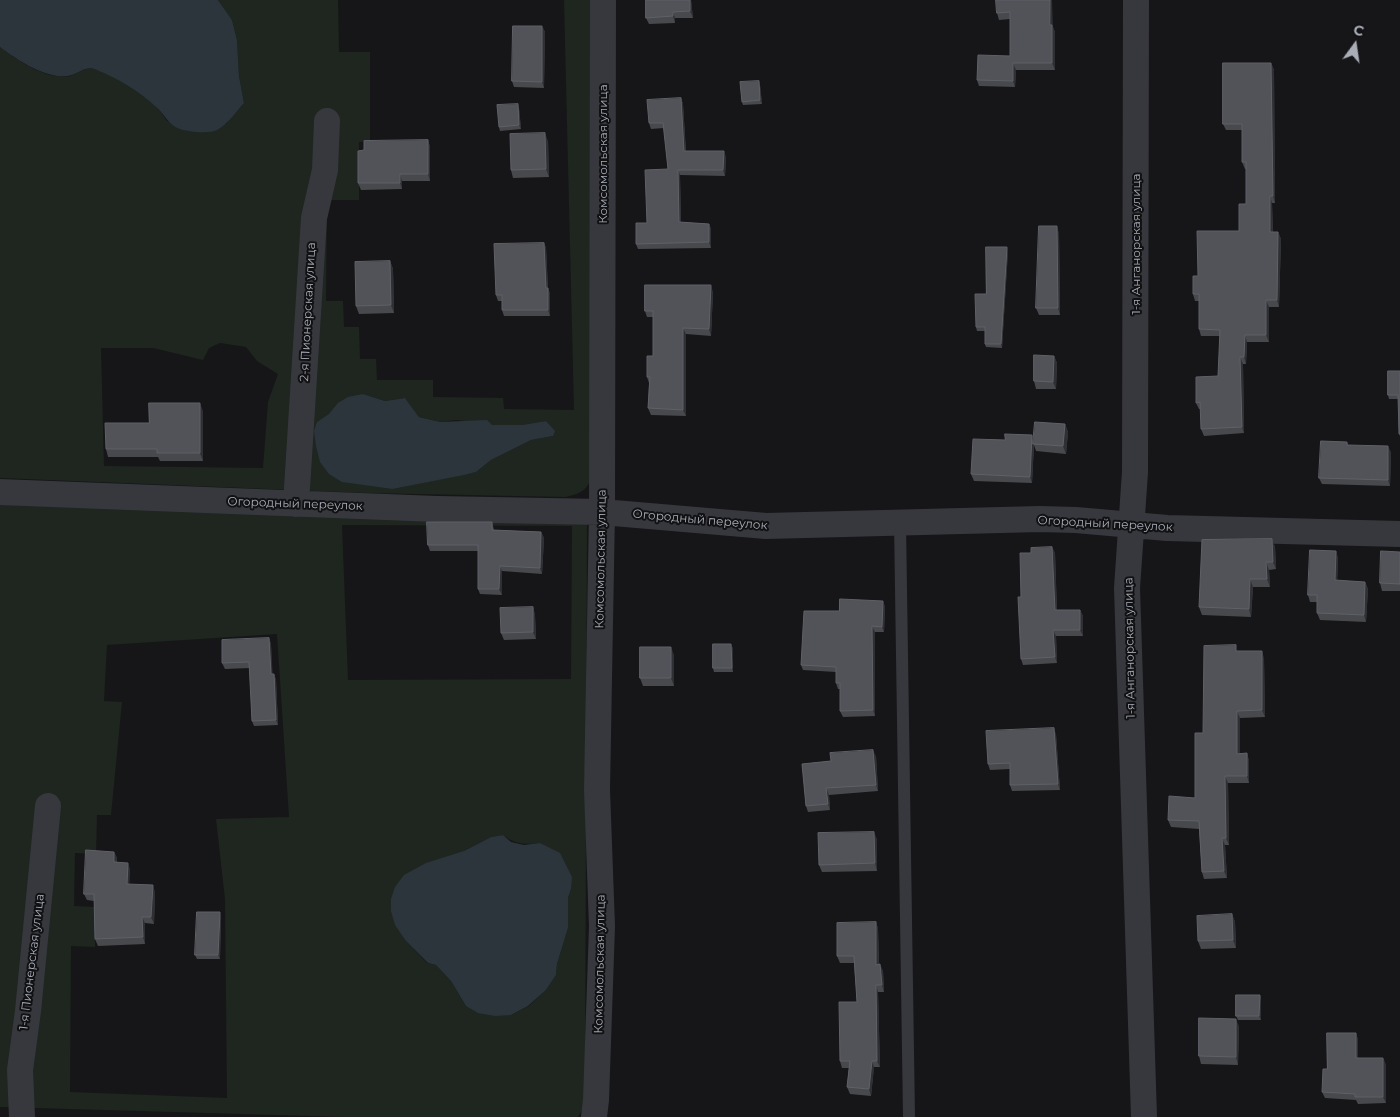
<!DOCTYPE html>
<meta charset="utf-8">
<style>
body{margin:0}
#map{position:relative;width:1400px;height:1117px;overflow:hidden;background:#161618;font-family:Montserrat,sans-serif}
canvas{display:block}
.north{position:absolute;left:1330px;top:20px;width:50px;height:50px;-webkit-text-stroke:4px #111113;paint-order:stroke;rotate:14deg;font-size:14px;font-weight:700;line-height:20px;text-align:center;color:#a8adb8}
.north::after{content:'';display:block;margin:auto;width:18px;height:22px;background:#a8adb8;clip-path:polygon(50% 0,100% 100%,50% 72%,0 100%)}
</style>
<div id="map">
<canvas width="1400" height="1117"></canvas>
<div class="north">С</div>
</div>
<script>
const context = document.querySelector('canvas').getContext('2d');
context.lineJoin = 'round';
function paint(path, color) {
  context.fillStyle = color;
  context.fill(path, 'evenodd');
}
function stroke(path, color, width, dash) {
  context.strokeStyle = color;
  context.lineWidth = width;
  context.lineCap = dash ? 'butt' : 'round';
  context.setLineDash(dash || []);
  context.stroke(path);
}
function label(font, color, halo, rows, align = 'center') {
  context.font = font + ' Montserrat,sans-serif';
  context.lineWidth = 4;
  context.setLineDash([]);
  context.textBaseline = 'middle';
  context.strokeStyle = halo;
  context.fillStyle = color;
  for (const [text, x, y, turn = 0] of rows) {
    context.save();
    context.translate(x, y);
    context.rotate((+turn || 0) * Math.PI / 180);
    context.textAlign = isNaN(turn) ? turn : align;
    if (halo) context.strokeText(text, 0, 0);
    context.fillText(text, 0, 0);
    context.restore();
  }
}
const green = new Path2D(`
 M218,0h120l1,52h31v89l-11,1v58h-32l-1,101h17l1,26h15l1,32h16l1,21h56v17l70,1 1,11 70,1 -10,-410h29l-1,476c-5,15 -12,18 -27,21l-199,-4 -366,-15v-431c19,14 45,33 70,29 9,-2 15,-10 25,-7 15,4 49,26 60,36 5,5 8,11 12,16l59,3 18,-21 -5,-27 -2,-36 -5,-20zM220,343l26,4 11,14 21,13 -10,28 -5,66 -159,-2 -3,-118h52l50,12 6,-12zM363,394l22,7 20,-3 14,19 21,5 17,-2 35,5h30l24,-4 7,15 -22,4 -40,20 -15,12 -83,17 -76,-67z
 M0,504l587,16 -2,585 -7,12h-233l-345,-10zM342,525l230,1 -1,153 -223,1zM277,634l12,183 -73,2 9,80 2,199 -157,-6 1,-146 24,1v-40l-21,-1 1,-53 21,1 1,-39h14l11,-113 -18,-1 3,-56zM503,835c12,9 22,10 37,8l31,46 -3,9v30l-11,36 -1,11 -10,15 -17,16 -18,9 -45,-9 -15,-25 -15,-16 -9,-2 -21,-22 58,-90 27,-14z`);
const water = new Path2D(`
 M0,0h218l14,20 5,20 2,36 5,27c-8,9 -16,21 -27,27 -8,4 -28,2 -37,-1 -12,-4 -16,-16 -25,-23 -16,-15 -38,-28 -58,-36 -10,-5 -16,2 -25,5 -22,7 -55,-15 -72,-28z
 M363,394l22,7 20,-3 14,19 21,5 47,-2 5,5h30l24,-4 9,10 -2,5 -22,4 -40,20 -15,12 -12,3 -71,14 -51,-7 -13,-8 -9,-12 -4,-16 -2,-15 3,-9 12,-8 9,-11 10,-6z
 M503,835l8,7 13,3 16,-2 20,10 12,24 -1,12 -3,9v30l-11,36 -1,11 -10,15 -18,16 -17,9 -16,1 -17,-3 -12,-7 -15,-25 -15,-16 -8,-2 -22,-22 -11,-16 -4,-14v-12l4,-12 9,-12 22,-12 38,-12 27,-14z`);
const service = new Path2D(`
 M900,523l9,594`);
const minor = new Path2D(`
 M1136,0l-1,472 -8,116 17,529
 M0,492l437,17 165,3 164,14 274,-7 36,1 91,8 233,6
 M296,504l18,-286 11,-48 2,-49
 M22,1117l-2,-47 8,-59 20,-205
 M594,1117l2,-17 6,-174 -5,-136 5,-278 1,-512`);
const wall = new Path2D(`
 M691,0l2,18h-18v5l-26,1 -3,-6z
 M996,0l57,27 2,5v38h-39l-1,17 -36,-1 -2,-6 33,-24v-37l-11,1 -2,-7z
 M542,26l3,6 -1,56 -30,-1 -2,-6z
 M1271,63l3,7 1,133h-3l1,29h5l3,7 -2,68h-10v35h-22l-1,22h-3l1,69 -40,3 -3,-7v-20h-2l-3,-6 22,-27 2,-40h-19l-2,-7v-28h-4l-2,-7 5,-18 41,-45 7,-27v-35h-1l-3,-7v-32h-16l-3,-6z
 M760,85l2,19 -19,1 -1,-3z
 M681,98l2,6 3,47 40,6 -1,19 -45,-1 1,47 28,2 2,5v19l-73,1 -2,-5 11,-21 21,-54 -4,-41 -13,1 -2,-6z
 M519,108l2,21 -21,2 -1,-4z
 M428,140l2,7v34h-28v8l-41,1 -3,-7 6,-33z
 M548,141l1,36 -36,1 -2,-8z
 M1059,233l1,82h-21l-3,-7z
 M544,243l2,5 2,40 2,6v22h-46l-2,-6v-9h-4l-2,-6z
 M1008,251l-6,97 -16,-1 -1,-3v-13h-8l-1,-4 10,-33z
 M390,261l3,8 1,44 -35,1 -3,-8z
 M713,292l-2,44 -25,-2v82l-35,-1 -3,-7 1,-25 -2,-6 6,-21v-39h-6l-2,-6z
 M1054,356l3,7 -1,26h-20l-2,-8z
 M1400,371v65l-1,-2 -1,-35h-9l-1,-4z
 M203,411v50h-43l-2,-4h-50l-2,-8 43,-26z
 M1065,424l3,8 -2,22 -30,-3 -2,-6 -2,38 -58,-2 -3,-7 34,-34 27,-5 1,6z
 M1347,442l1,3 43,7 -1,34 -68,-2 -3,-6z
 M492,522l2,8 47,2 3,6 -2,36 -40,-3v24l-22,-1 -2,-5v-38h-48l-2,-6z
 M1272,539l3,8 1,22 -7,1 1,17h-17l-2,30 -49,-2 -3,-8z
 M1052,547l3,6 2,57h23l3,6v20h-27l1,27 -34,2 -2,-6 10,-106z
 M1336,551l2,8 -1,22 28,1 3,7 -2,33 -46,-2 -3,-7v-11h-7l-2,-7z
 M1400,552v39h-18l-2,-8z
 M885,606l-1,26h-9v84l-32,1 -3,-6v-22h-2l-2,-6v-11l-33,-2 -2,-5 38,-54z
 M533,607l2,8 1,24 -32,1 -3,-7z
 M269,638l2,6 1,30h2l2,6 2,45 -24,1 -2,-5 -2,-53 -25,1 -3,-6z
 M733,648v24h-19l-1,-4z
 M1238,651l26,7 1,59 -25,1v35h7l2,8v22h-21l1,62h-4l2,33 -23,1 -2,-7 -3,-43 -28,-2 -3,-7 27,-22 8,-65z
 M674,655v31h-31l-3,-8z
 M1056,734l4,56 -48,1 -2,-6v-16l-20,1 -2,-6z
 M876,756l2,35 -49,4 1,15 -22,2 -2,-6 -4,-42z
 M877,839v32l-55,1 -3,-7z
 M114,852l3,6v4l13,7 -1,15 26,8 -1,32 -9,-1v21l-47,2 -3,-7 -1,-38 -7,-1 -3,-6z
 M1232,914l3,8 1,26 -35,1 -3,-8z
 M221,916l-1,43h-23l-2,-4z
 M876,922l2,7 1,35 4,7 1,21h-6l2,75h-6l-3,29 -21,-2 -3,-7 2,-19h-7l-2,-7 17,-59 -3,-39h-14l-3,-7z
 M1260,995l1,4v21h-23l-2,-4z
 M1239,1026l-1,39 -37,-1 -2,-8z
 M1356,1033l2,7v18h25l3,7v38l-28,1 -2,-4 -31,-2 -3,-6 5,-23z`);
const shadedWall = new Path2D(`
 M690,0h1l2,18 -3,-7z
 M1050,0h2l1,27 2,5v38l-3,-7z
 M673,12l2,6v5l-2,-7z
 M542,26l3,6 -1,56 -2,-6z
 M1013,63l3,7 -1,17 -2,-6z
 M1271,63l3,7 1,133 -2,-7z
 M759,81l1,4 2,19 -2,-4z
 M681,98l2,6 3,53 -2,-6z
 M518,104l1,4 2,21 -2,-4z
 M545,133l3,8 1,36 -3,-8z
 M428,140l2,7v34l-2,-7z
 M724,151l2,6 -1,19 -2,-6z
 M678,170l2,5 1,53 -2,-6z
 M400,174l2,7v8l-2,-6z
 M1270,196l2,7 1,36 -3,-7z
 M709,224l2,5v19l-2,-6z
 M1057,226l2,7 1,82 -2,-7z
 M1278,232l3,7 -2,68 -2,-7z
 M544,243l2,5 2,46 -2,-6z
 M1007,247l1,4 -6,97 -1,-4z
 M390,261l3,8 1,44 -3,-8z
 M711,285l2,7 -2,44 -2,-7z
 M548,288l2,6v22l-2,-6z
 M1266,300l3,7v35l-3,-7z
 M683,328l3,6v82l-3,-6z
 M1245,335l2,7 -1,22 -2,-7z
 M1054,356l3,7 -1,26 -3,-7z
 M1240,357l3,7 1,69 -2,-6z
 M200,403l3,8v50l-3,-8z
 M1065,424l3,8 -2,22 -3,-8z
 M1032,435l2,7 -2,41 -2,-6z
 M1388,446l3,6 -1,34 -2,-6z
 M541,532l3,6 -2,36 -2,-6z
 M1272,539l3,8 1,22 -3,-7z
 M1052,547l3,6 2,64 -2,-7z
 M1336,551l2,8 -1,29 -2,-8z
 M1266,562l3,8 1,17 -3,-8z
 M500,566l2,5v24l-3,-6z
 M1250,579l3,8 -2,30 -2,-8z
 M1365,582l3,7 -2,33 -2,-7z
 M883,601l2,5 -1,26 -2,-5z
 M533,607l2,8 1,24 -3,-7z
 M1080,610l3,6v20l-3,-6z
 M872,626l3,6v84l-2,-6z
 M1053,630l3,6 1,27 -2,-6z
 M269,638l2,6 2,36 -2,-6z
 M731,644l2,4v24l-1,-4z
 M671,647l3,8v31l-3,-8z
 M1262,651l2,7 1,59 -3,-7z
 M274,674l2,6 2,45 -2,-5z
 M1237,711l3,7v43l-3,-7z
 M1054,728l2,6 4,56 -2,-6z
 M873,750l3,6 2,35 -2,-6z
 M1247,753l2,8v22l-2,-7z
 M1225,776l3,7 1,62 -3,-7z
 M826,788l3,7 1,15 -2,-6z
 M874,832l3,7v32l-2,-8z
 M1222,838l3,7 2,33 -3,-7z
 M114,852l3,6 -1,10 -2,-6z
 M128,863l2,6 -1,21 -2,-6z
 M153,885l2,7 -1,32 -3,-7z
 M220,912l1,4 -1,43 -2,-4z
 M1232,914l3,8 1,26 -3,-8z
 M142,917l3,6v21l-2,-7z
 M876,922l2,7 1,42 -3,-6z
 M880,964l3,7 1,21 -2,-7z
 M876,985l2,7 2,75 -3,-6z
 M1260,995l1,4v21l-2,-4z
 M1236,1019l3,7 -1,39 -2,-8z
 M1356,1033l2,7v25l-2,-7z
 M1383,1058l3,7v38l-3,-6z
 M872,1061l2,6 -3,29 -2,-7z`);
const building = new Path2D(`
 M646,0h44v11l-17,1v4l-27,2z
 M996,0h54v25h2v38h-39v18l-36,-1 1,-25 32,1v-44l-13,1z
 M513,26h29v56l-30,-1z
 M1223,63h48l2,133h-3v36h8l-1,68h-11v35h-21l-1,22h-4l2,70 -41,2 -1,-27 -4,1v-26l22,-1 2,-46 -21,-1v-35h-6v-18h5l-1,-45h42v-27h7v-42h-4v-38h-19z
 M759,81l1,19 -18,2 -2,-20z
 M681,98l3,53h40l-1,19h-45l1,52 30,2v18l-73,2v-21h11l-2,-53 23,-1 -5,-46h-14l-2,-23z
 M518,104l1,21 -20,2 -2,-22z
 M545,133l1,36 -35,1 -1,-36z
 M428,140v34h-28v9h-42v-32l6,-1v-9z
 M1039,226h18l1,82h-22z
 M544,243l2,45h2v22h-46v-15h-6l-2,-51z
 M986,247h21l-6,97h-16v-17h-9l-1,-33h11z
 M390,261l1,44 -35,1 -1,-44z
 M645,285h66l-2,44 -26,-1v82l-35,-2 2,-31h-3v-21h6v-45h-8z
 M1034,355l20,1 -1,26 -19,-1z
 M1388,371h12v63h-1l-1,-39h-10z
 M149,403h51v50h-43v-4h-51l-1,-26h44z
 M1035,422l30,2 -2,22 -30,-2z
 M1005,434l27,1 -2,42 -59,-3 2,-35 32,1z
 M1321,441l26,1v3l41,1v34l-69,-2z
 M427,522h65v8l49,2 -1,36 -40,-2 -1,23h-21v-44h-50z
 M1272,539l1,23h-7l1,17h-17l-1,30 -50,-2 3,-67z
 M1052,547l3,63h25v20h-27l2,27 -34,2 -3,-62h3l-1,-44h11v-5z
 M1310,550l26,1 -1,29 30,2 -1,33 -47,-2v-18h-9z
 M1381,551l19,1v32l-20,-1z
 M840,599l43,2 -1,26 -10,-1 1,84 -33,1v-28h-4v-16l-35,-2 3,-54h35z
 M533,607v25l-32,1 -1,-25z
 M269,638l2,36h3l2,46 -24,1 -3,-59 -27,1v-23z
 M713,644h18l1,24h-19z
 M1236,645v6h26v59l-25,1v43l10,-1v23h-22l1,62h-4l2,33 -22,1 -3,-51 -31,-1 1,-24 26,2v-65h8l1,-87z
 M640,647h31v31h-31z
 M1054,728l4,56 -48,1v-22l-22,1 -2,-33z
 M873,750l3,35 -50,3 2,16 -22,2 -4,-42 29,-3 -1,-8z
 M874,832l1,31 -56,2 -1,-32z
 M86,850l28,2v10l14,1 -1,21 26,1 -2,32h-9l1,20 -48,2 -1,-45h-10z
 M197,912h23l-2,43h-23z
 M1232,914l1,26 -35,1 -1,-25z
 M876,922v43l4,-1 2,21h-6l1,76h-5l-3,28 -22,-2 3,-26h-10l-1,-59h18l-3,-46h-17v-33z
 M1236,995h24l-1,21h-23z
 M1199,1018l37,1v38l-37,-1z
 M1327,1033h29v25h27v39h-28v-3l-33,-2 1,-23h4z`);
const streetNames = [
 ["Комсомольская улица",603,154,-90],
 ["1-я Анганорская улица",1136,244,-90],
 ["2-я Пионерская улица",308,312,-87],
 ["Огородный переулок",295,504,2],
 ["Огородный переулок",700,520,5],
 ["Огородный переулок",1105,524,3],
 ["Комсомольская улица",601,559,-89],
 ["1-я Анганорская улица",1130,648,-91],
 ["1-я Пионерская улица",32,962,-83],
 ["Комсомольская улица",600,964,-89]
];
paint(green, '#1e261f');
paint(water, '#2c353c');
stroke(service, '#37383d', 12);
stroke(minor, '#37383d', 26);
paint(wall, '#47494d');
paint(shadedWall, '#2f3033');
paint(building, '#525359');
stroke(building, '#5f6168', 1);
label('12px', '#a8adb8', '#111113', streetNames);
</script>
